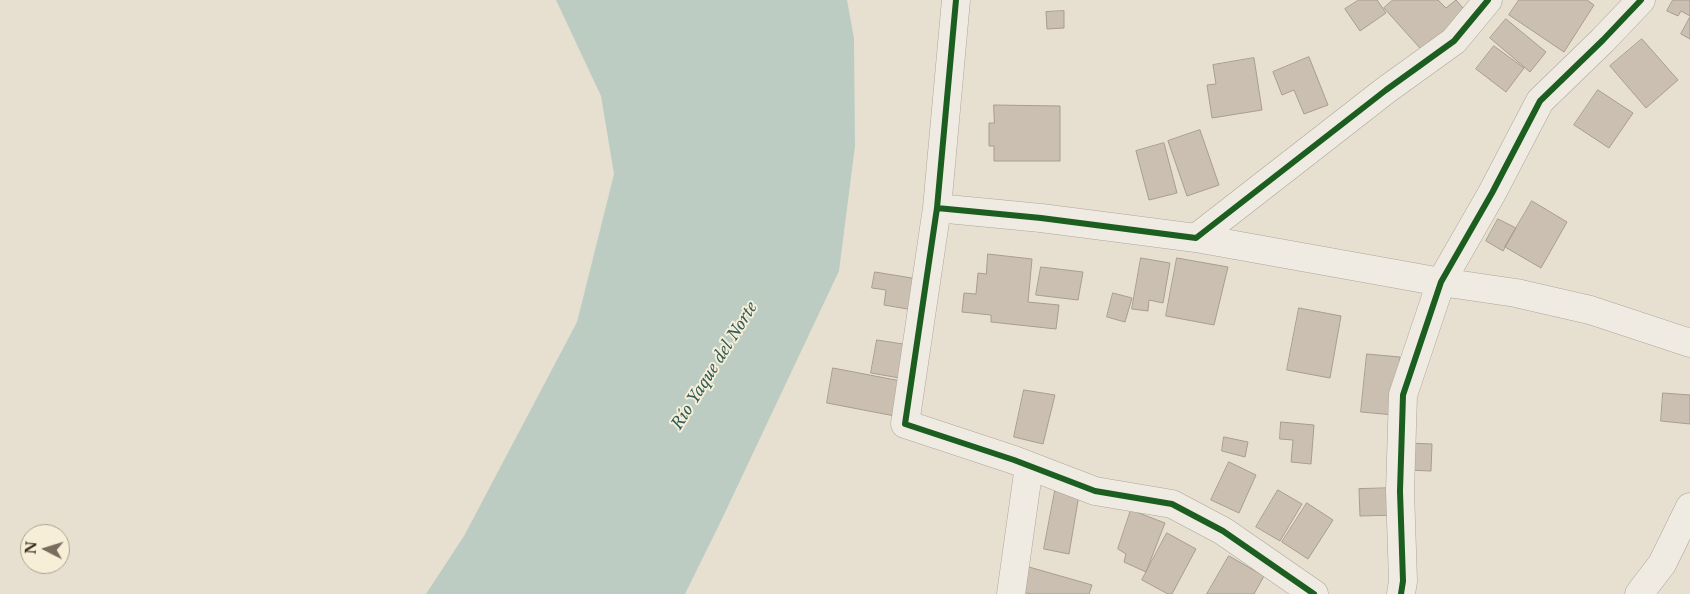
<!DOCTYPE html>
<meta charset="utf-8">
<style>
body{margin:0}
#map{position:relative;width:1690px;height:594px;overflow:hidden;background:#e7e0d1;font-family:"Libre Baskerville",serif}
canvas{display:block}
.north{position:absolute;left:20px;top:524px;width:50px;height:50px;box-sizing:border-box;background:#f7eed8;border:1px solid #ada18e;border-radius:50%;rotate:275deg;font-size:14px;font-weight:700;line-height:20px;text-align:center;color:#3d2e20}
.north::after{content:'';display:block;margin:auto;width:18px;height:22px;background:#786c5e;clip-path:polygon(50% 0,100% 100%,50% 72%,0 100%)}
</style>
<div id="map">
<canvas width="1690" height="594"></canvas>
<div class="north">N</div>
</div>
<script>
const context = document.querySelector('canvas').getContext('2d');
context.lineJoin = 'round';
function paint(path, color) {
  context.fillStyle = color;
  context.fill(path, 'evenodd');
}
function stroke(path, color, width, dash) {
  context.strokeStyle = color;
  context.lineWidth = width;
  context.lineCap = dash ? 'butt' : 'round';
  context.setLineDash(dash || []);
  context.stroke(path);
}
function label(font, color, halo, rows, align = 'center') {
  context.font = font + ' "Libre Baskerville",serif';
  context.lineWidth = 4;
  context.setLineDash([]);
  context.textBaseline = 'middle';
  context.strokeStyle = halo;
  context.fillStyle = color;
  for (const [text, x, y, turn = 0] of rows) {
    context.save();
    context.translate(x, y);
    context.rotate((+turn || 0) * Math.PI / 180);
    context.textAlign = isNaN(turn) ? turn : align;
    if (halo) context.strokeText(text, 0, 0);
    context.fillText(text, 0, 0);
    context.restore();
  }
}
const water = new Path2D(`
 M556,0h291l7,38 1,108 -16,125 -118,250 -36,73h-259l38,-58 113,-214 37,-148 -13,-78z`);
const building = new Path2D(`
 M1359,0h18l9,13 -26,18 -15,-22z
 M1393,0h45l8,8 10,-8 14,16 -43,40 -43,-48z
 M1519,0h68l7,5 -30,47 -55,-37z
 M1673,0h17v16l-9,-5 -3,5 -11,-5z
 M1064,11v17l-17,1 -1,-17z
 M1690,17v22l-9,-5z
 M1506,19l40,33 -16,20 -40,-34z
 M1642,39l36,41 -32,28 -36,-42z
 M1494,46l30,22 -18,24 -30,-23z
 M1309,57l19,48 -24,9 -10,-24 -12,5 -9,-23z
 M1254,58l8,52 -50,8 -5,-33 9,-1 -3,-19z
 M1598,90l35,23 -24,35 -35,-23z
 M994,105l66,1v55h-66v-15h-5v-23h5z
 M1200,130l19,55 -32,11 -19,-55z
 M1164,143l13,50 -28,7 -13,-49z
 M1532,201l35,21 -26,46 -36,-21z
 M1498,219l18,9 -13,23 -17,-10z
 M988,254l44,5 -4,43 31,3 -3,24 -65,-7v-7l-29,-3 2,-19 12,1 2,-21 8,1z
 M1141,258l29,5 -7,40 -14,-3 -1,11 -16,-2z
 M1177,258l51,9 -14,58 -48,-9z
 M1041,267l42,5 -5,28 -42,-5z
 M875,272l49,8 -5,31 -35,-6 2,-15 -14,-2z
 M1113,293l19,5 -7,24 -18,-5z
 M1299,308l42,8 -11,62 -43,-8z
 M877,340l39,6 -5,34 -40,-7z
 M1367,354l33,3 -6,58 -33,-3z
 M833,368l73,14 -6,35 -73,-14z
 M1024,390l31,5 -12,49 -29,-7z
 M1663,393l27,2v29l-29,-3z
 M1281,422l33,3 -3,39 -20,-2 2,-22 -13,-1z
 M1224,437l24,5 -3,15 -23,-6z
 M1408,443l24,1 -1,27 -24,-1z
 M1229,462l27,13 -17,38 -28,-13z
 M1397,488l1,27 -38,1 -1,-27z
 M1278,490l24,14 -22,37 -24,-14z
 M1055,491l24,4 -10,59 -25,-5z
 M1307,503l26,17 -25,39 -26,-17z
 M1131,510l34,13 -19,49 -22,-10 2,-8 -8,-5z
 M1167,533l29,16 -24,45h-4l-26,-14z
 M1229,556l35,20 -10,18h-47z
 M1029,567l63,18 -3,9h-58l-9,-2z`);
const street = new Path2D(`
 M956,0l-19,208 -32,216 109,36 81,31 77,13 51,27 91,63
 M937,208l104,10 155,20 190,-148 68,-49 34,-41
 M1196,238l245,44 75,11 74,17 100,33
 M1011,594l18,-128
 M1401,594l2,-13 -3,-90 3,-96 38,-113 51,-89 48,-92 63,-61 38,-40
 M1639,594l23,-30 28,-57`);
const cycleway = new Path2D(`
 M956,0l-19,208 -32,216 109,36 81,31 77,13 51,27 91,63
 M937,208l104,10 155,20 190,-148 68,-49 34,-41
 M1401,594l2,-13 -3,-90 3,-96 38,-113 51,-89 48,-92 63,-61 38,-40`);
const waterNames = [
 ["Río Yaque del Norte",715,366,-58]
];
paint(water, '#bcccc2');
paint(building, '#cbbfb2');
stroke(building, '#a89c90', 1);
stroke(street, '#ada599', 29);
stroke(street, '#efebe3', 28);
stroke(cycleway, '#1b5e20', 6);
label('italic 16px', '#2f5d5a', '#f7eed8', waterNames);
</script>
